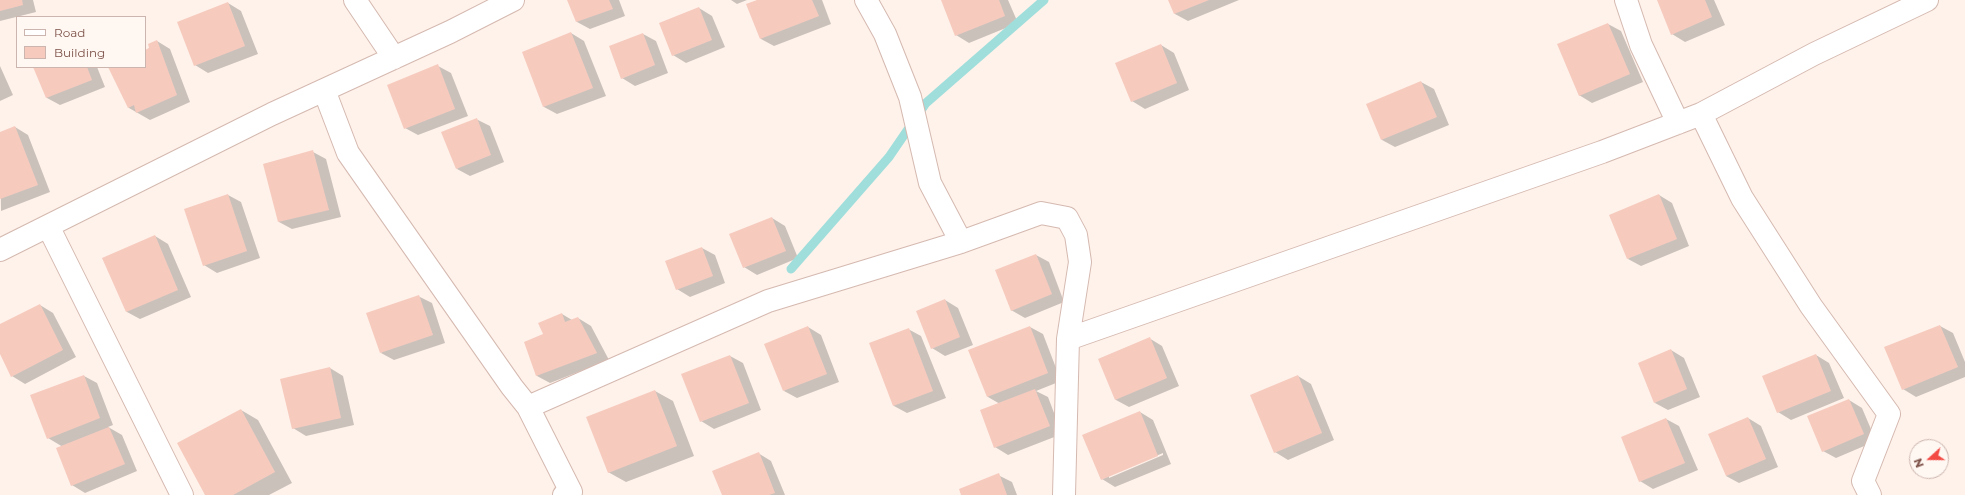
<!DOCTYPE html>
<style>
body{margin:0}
#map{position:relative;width:1965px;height:495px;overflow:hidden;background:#fef2ea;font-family:Montserrat,sans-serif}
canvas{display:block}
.legend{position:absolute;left:16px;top:16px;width:130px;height:52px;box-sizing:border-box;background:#fff7f2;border:1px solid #cbb5ae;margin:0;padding:5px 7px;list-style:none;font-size:12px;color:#7d5249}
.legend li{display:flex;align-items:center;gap:8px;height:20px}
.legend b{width:20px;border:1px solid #cbb5ae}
.north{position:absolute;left:1909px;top:439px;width:40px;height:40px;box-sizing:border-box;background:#fff7f2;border:1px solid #cbb5ae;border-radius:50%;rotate:249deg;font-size:11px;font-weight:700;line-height:16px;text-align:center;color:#7d5249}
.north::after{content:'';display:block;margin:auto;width:14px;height:18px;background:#f34b44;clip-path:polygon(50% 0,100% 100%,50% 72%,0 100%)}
</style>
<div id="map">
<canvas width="1965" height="495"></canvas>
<ul class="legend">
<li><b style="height:5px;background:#fff"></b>Road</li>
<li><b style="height:11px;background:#f7cabe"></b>Building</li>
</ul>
<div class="north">N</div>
</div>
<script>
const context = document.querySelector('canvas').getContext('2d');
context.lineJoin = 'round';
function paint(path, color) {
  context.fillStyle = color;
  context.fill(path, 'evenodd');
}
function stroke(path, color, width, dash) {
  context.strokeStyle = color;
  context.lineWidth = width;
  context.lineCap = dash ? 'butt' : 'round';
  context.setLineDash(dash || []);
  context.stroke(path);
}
const shadow = new Path2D(`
 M0,0h33l3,12 -36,9z
 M568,0h51l6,16 -35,13 -13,-7z
 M731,0h16l-10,4z
 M759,0h63l9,24 -57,22 -13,-7z
 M942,0h66l10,23 -49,20 -13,-8z
 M1169,0h70l-51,21 -13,-7z
 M1658,0h56l11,25 -40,17 -13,-8z
 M228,3l13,8 17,43 -50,19 -13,-8z
 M699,8l13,8 13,31 -39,16 -13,-8z
 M1608,24l13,7 22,51 -51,21 -13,-8z
 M571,33l13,8 22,55 -49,18 -13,-7 -21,-54z
 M643,34l13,7 12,32 -33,13 -13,-8z
 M157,41l13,8 20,53 -40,18 -21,-12 -18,-41h34v-15z
 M1161,45l13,8 15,37 -44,19 -13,-8z
 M0,66l13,29 -13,6z
 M438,66l13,7 17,43 -50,19 -13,-7z
 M35,67h62l8,20 -45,18 -13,-7z
 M1421,82l13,7 15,36 -54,22 -13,-7 -15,-35z
 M476,119l14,7 14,36 -34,14 -13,-7z
 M15,127l13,8 22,57 -49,19 -1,-78z
 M313,152l13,7 15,58 -49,12 -13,-7 -15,-58z
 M228,195l13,7 19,56 -43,15 -13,-8 -18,-56z
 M1659,195l13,8 17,43 -48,20 -13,-7z
 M772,218l13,8 13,32 -41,17 -13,-8z
 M155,236l13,8 23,53 -51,22 -13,-7 -23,-53z
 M702,248l13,7 10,28 -35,14 -13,-8z
 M1036,255l13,7 15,40 -39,16 -14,-8z
 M418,296l14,7 13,40 -51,17 -13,-7z
 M945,300l13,8 15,37 -28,11 -13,-8z
 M40,305l13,8 23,44 -51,27 -13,-8 -12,-24v-27z
 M562,314l10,6 6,-2 13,8 18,34 -59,23 -13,-7 -12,-34 20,-7z
 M1940,326l13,7 12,29v15l-49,20 -13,-8z
 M808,327l13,8 18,47 -42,16 -13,-7z
 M1030,327l13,7 18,47 -25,10 12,6 14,37 -54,21 -13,-8 5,-43 -12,-7 -18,-47z
 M908,329l13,7 25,62 -39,15 -13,-7 -24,-62z
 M1149,338l13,8 17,40 -50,21 -13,-7 -17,-41z
 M1671,350l13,8 16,39 -32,13 -13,-7z
 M1816,355l13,8 15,35 -53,22 -13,-8z
 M730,356l13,7 18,47 -47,19 -13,-8z
 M330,368l13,8 11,49 -48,11 -13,-8z
 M84,376l13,7 16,42 -5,2 14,8 15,36 -52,22 -13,-8 -9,-38 -15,-9z
 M1298,376l13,8 23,56 -46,20 -13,-8z
 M655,391l18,10 21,55 -68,26 -18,-10z
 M1849,400l13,8 14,33 -40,17 -13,-7z
 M241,410l17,10 34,63 -23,12h-63z
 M1140,412l13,8 18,44 -56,23 -13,-8zM1163,453v2l-54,23v-2z
 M1748,418l13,8 17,41 -39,16 -13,-7z
 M1666,419l13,7 19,44 -45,19 -13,-8z
 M758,453l13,8 14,34h-62z
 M998,475l14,7 5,13h-55z`);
const stream = new Path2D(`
 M791,269l98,-112 37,-54 118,-103`);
const building = new Path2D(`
 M0,0h22l1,5 -23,6z
 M567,0h42l4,9 -37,13z
 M757,0h55l7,16 -59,23 -14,-35z
 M941,0h58l6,16 -50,20z
 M1168,0h41l-35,14z
 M1657,0h48l7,17 -41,18z
 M228,2l17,44 -51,20 -17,-44z
 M699,7l13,33 -40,16 -13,-33z
 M1608,23l22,51 -51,22 -22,-52z
 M571,32l22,56 -50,19 -21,-55z
 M643,33l12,32 -34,14 -12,-33z
 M157,40l20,55 -41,18 -2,-8 -6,3 -20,-41h37v-17l4,-2 -1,-4z
 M1161,44l16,39 -46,19 -16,-39z
 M438,64l17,45 -51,20 -17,-44z
 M33,67h54l5,13 -46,18z
 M1421,81l16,36 -56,23 -15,-36z
 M477,118l14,37 -35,14 -15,-37z
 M15,126l23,59 -38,14v-67z
 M313,150l16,60 -51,12 -15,-58z
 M228,194l19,57 -44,15 -19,-57z
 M1659,194l18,45 -50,20 -18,-44z
 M772,217l14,34 -43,17 -14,-34z
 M155,235l23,55 -52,22 -24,-54z
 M702,247l11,29 -37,14 -11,-29z
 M1036,254l16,40 -41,17 -16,-41z
 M419,295l14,40 -53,18 -14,-40z
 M945,299l15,38 -29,12 -15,-38z
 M40,304l23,46 -52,27 -11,-23v-30z
 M562,313l3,9 13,-5 19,36 -61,23 -12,-34 19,-8 -5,-11z
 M1940,325l18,42 -56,23 -18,-43z
 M808,326l19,48 -44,17 -19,-47z
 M1030,326l18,47 -61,24 -19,-47z
 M909,328l24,63 -40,15 -24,-63z
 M1150,337l17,41 -52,22 -17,-41z
 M1671,349l16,40 -33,14 -16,-40z
 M1816,354l15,37 -54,22 -15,-37z
 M730,355l19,48 -49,19 -19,-48z
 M330,367l11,51 -49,11 -12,-50z
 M84,375l16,43 -53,21 -17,-44z
 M1298,375l24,58 -48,20 -24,-58z
 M1035,389l15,37 -56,22 -14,-38z
 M655,390l22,56 -69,27 -22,-56z
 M1849,399l15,35 -42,18 -15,-36z
 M241,409l34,63 -42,23h-28l-28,-52z
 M1140,411l18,45 -57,24 -19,-45z
 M1748,417l18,42 -40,17 -18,-42z
 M1666,418l19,45 -46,19 -18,-45z
 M109,427l16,37 -54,22 -15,-38z
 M759,452l16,41 -6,2h-47l-10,-24z
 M999,473l8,22h-46l-2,-6z`);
const minor = new Path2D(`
 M355,0l39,58
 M866,0l19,34 25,63 20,86 31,59
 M1626,0l15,45 37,78
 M324,90l24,63 164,234 16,20
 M1701,114l41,84 69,108 78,108 -26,67 7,14
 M48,226l134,269
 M0,250l272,-136 178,-82 63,-32
 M564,495l7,-3 -43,-85 240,-106 193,-59 80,-29 26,5 9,17 4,27 -12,77 534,-187 99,-38 113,-60 113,-54
 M1064,495l4,-156`);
paint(shadow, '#0003');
stroke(stream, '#a0dedc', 9);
paint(building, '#f7cabe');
stroke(minor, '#d5b9b0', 24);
stroke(minor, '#fff', 22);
</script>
